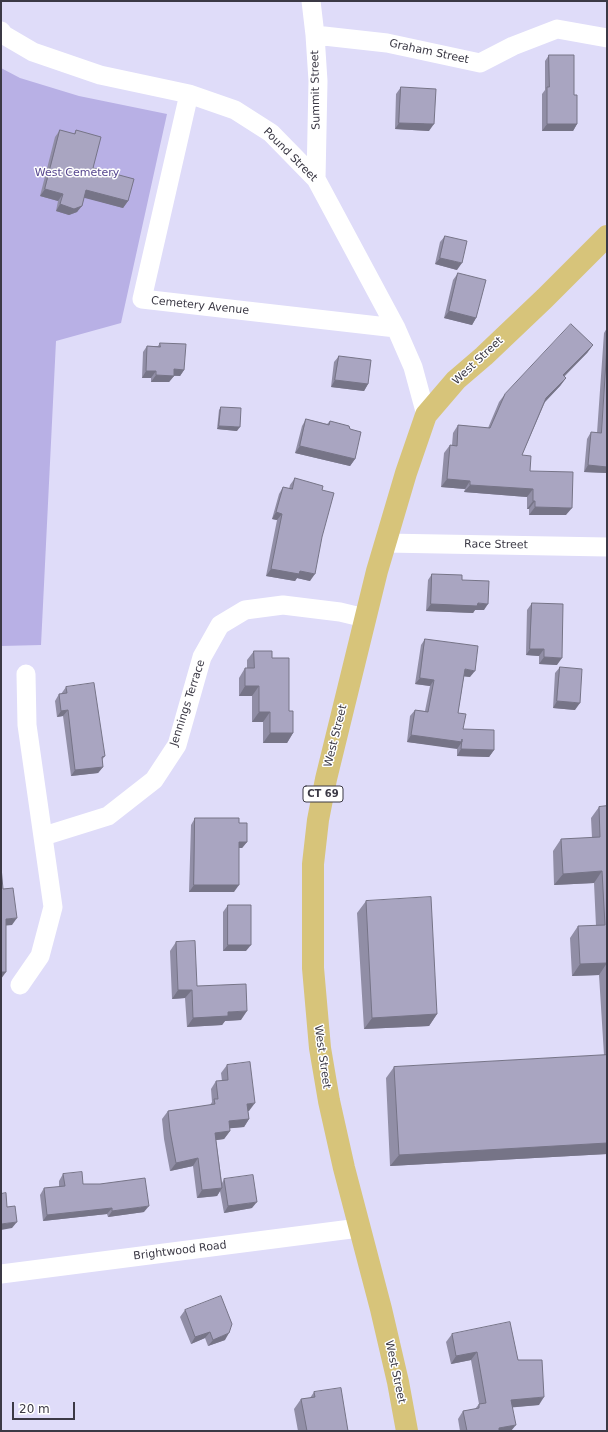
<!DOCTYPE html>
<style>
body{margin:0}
#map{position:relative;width:608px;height:1432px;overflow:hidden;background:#dfdcf9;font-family:"DejaVu Sans",sans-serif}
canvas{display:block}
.frame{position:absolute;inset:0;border:2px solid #3b3945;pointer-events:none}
.scale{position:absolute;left:12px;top:1402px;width:63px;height:18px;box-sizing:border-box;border:2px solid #3b3945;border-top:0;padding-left:5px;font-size:12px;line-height:14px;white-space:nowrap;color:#3b3945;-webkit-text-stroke:3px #fff;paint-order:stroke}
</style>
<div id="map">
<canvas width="608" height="1432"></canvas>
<div class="frame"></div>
<div class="scale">20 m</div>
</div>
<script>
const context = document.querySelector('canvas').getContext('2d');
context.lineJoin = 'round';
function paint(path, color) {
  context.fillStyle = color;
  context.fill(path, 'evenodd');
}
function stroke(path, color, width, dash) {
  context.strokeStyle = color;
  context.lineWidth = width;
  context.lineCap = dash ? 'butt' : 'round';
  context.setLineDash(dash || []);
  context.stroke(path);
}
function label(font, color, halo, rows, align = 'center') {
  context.font = font + ' "DejaVu Sans",sans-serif';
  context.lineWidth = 3;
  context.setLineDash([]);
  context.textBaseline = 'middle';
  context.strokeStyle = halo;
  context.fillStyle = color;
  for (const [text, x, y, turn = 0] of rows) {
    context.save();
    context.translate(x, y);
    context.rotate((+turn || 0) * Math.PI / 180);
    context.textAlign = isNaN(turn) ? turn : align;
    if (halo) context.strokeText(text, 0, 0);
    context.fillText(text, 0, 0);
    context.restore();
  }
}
const green = new Path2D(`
 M1,68l19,10 59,18 88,18 -46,209 -65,18 -15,304 -40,1z`);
const minor = new Path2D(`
 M311,1l4,34 3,46 -2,98
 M1,31l3,4 29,17 67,23 89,19 46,16 36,23 45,46 80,149 17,39 13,48
 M315,35l72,8 93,20 33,-17 44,-17 50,9
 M189,94l-47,205 254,29
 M385,543l222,4
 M44,836l64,-20 46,-36 23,-35 25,-88 18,-32 25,-15 38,-5 57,7 25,6
 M20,985l20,-29 13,-49 -26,-182 -1,-51
 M1,1274l358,-46`);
const primary = new Path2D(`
 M407,1431l-9,-49 -17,-73 -37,-141 -15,-67 -9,-53 -7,-80v-104l5,-44 8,-41 51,-208 29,-98 20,-58 30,-35 28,-24 61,-58 62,-62`);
const wall = new Path2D(`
 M549,55l28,69 -4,7h-31v-37l3,-4v-29z
 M401,87l28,44 -34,-2 1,-35z
 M60,130l14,4 2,-4 17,38 35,33 -5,7 -39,-11 -7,15 -8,3 -13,-4 2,-10 -18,-5 15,-59z
 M445,236l12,34 -22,-6 5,-22z
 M458,273l18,45 -4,7 -28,-7 9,-38z
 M607,328v145l-23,-1 3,-33 4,-7 6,1 7,-100z
 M160,343l24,27 -4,6h-6l-5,6h-18v-4h-9l1,-26 4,-6h11z
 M593,345l-6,8 -23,24 2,1 -6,8 -15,16 -23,53 8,16 36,44h-37v-6h-2v-12l-63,-5 1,-3 -24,-2 3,-34 6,-8h2l1,-12 5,-8 30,3 11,-26 6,-8z
 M339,356l29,28 -4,7 -33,-4 3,-25z
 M221,407l16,24 -20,-2 2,-19z
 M306,419l21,5 3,-3 25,38 -5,7 -55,-13 7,-27z
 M295,478l27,12 -12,91 -13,-3 -2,3 -29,-5 11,-56 -5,-1 7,-25 4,-7 6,2 1,-4z
 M432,574l30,6 22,30h-9l-2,3 -47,-2 2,-31z
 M532,603l25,62 -18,-1v-8l-13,-1 1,-45z
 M425,639l45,38 -6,-1 -6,37 5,16 31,21 -5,7 -32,-1v-8l-50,-6 3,-26 5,-6 10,1 5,-25 -15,-2 6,-39z
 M254,651l18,7 17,53 4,22 -6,10h-24v-21h-11v-26h-13v-18l6,-10h2v-8z
 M560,667l15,43 -22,-2 2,-35z
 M66,687l39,69 -3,4 1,7 -5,6 -27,3 -8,-60 -6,1 -2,-16 4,-7h2z
 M607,806v348l-217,12 -4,-88 8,-11 210,-12 -5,-80 -27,1 -2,-38 8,-12h18l-2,-43 -40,2 -1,-34 8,-12 31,-1 -1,-20 8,-11z
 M195,818l44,5 8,19 -5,6h-3l-5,44h-45l2,-67z
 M366,901l71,113 -8,12 -65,3 -7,-116z
 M228,905l18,46h-23v-39z
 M176,942l21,44 44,34 -16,1 -3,4 -35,2 -2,-29 -13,1 -2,-48z
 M227,1065l22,46h-1l1,8 -5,8 -15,1 1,3 -6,8 -8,1 6,43 2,-4 28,29 -28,5 -4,-22 -3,5 -20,2 -4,-32 -23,5 -6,-32 -2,-20 6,-8 42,-6 2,-3 -1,-13 5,-8h6l-1,-8z
 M63,1174l20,10 61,28 -36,5 -1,-3 -64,7 -3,-26 4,-7 15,-1v-6z
 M185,1310l40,30 -17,6 -3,-8 -14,6 -11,-27z
 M452,1334l66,26 21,45 -26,2 -2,24h-51l-2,-12 5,-8 12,-2 4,-5 -8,-44 -20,4 -5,-22z
 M314,1392l34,39h-50l-4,-22 7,-10 9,-1z`);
const shadedWall = new Path2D(`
 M399,123l35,1 -5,7 -34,-2z
 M547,124h30l-4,7h-31z
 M45,189l18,5 -5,7 -18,-5z
 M86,190l42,11 -5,7 -42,-11z
 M60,204l22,2 -5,6 -8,3 -13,-4z
 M440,258l22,5 -5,7 -22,-6z
 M449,311l27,7 -4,7 -28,-7z
 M593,345l-6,8 -30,30 6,-8z
 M174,369l10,1 -4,6 -11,-1z
 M146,371h10l-5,7h-9z
 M156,375l18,1 -5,6h-18z
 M566,378l-6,8 -19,20 5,-8z
 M335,380l33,4 -4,7 -33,-4z
 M219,426l21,1 -3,4 -20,-2z
 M300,446l55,13 -5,7 -55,-13z
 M588,465l19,2v6l-23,-1z
 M447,479l23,2 -5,8 -24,-2z
 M470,485l63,4 -6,8 -63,-5z
 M533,501h2l-6,8h-2z
 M535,507l37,1 -6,7h-37z
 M276,512l6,2 -5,6 -5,-1z
 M271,569l29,2 15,3 -5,7 -13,-3 -2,3 -29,-5z
 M478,603l10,1 -4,6h-9l-2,3 -47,-2 5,-7z
 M530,649h14l-5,7 -13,-1z
 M544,657l18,1 -5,7 -18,-1z
 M465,669l10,2 -5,6 -10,-1z
 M420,678l14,2 -4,6 -15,-2z
 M245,686h14l-7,10h-13z
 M557,701l23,2 -5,7 -22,-2z
 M68,710l-5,6 -6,1 4,-6z
 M259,712h11l-7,10h-11z
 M270,733h23l-6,10h-24z
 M411,735l51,7 -5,7 -50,-7z
 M461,749l33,1 -5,7 -32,-1z
 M103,767l-5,6 -27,3 4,-6z
 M239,842h8l-5,6h-8z
 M602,871l-8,12 -40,2 9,-11z
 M194,885h45l-5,7h-45z
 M17,918l-5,7 -11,1 5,-7z
 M228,945h23l-5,6h-23z
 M607,963l-8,12 -27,1 8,-12z
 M1,972h5l-5,7z
 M178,990h14l-7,8 -13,1z
 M247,1011l-6,9 -16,1 -3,4 -35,2 6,-9 35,-6z
 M437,1014l-8,12 -65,3 8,-11z
 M255,1103l-6,8 -7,1 5,-8z
 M249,1119l-5,8 -21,2 6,-8z
 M230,1131l-6,8 -14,2 5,-8z
 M607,1143v11l-217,12 9,-11z
 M198,1158l-5,8 -23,5 6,-8z
 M222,1188l-5,8 -20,2 5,-8z
 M257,1202l-5,6 -28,5 4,-7z
 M149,1206l-5,6 -36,5 4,-6z
 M112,1208l-5,6 -64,7 4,-6z
 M17,1222l-5,6 -11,2v-6z
 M210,1332l-5,6 -14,6 4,-7z
 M229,1333l-4,7 -17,6 5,-6z
 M477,1352l-6,8 -20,4 5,-8z
 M544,1397l-5,8 -33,3 5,-8z
 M516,1425l-5,6h-14l2,-3z`);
const building = new Path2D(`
 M549,55h25v40h3v29h-30v-37h2z
 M401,87l35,2 -2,35 -35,-1z
 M60,130l15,4 1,-4 25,7 -8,31 41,11 -6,22 -42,-11 -4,16 -8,3 -14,-5 3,-10 -18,-5z
 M445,236l22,5 -5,22 -22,-5z
 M458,273l28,7 -10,38 -27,-7z
 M571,324l22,21 -30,30 3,3 -20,20 -24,57 9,1 -1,15 43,1 -1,36 -37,-1v-6h-2v-12l-63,-4v-4l-23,-2 3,-34 7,1 1,-21 32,3 15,-34z
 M160,343l26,1 -2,26 -10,-1v7l-18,-1v-4h-10l1,-25 13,1z
 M607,346v121l-19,-2 3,-33 10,1z
 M339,356l32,4 -3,24 -33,-4z
 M221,407l20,1 -1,19 -21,-1z
 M306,419l23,6 1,-4 19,5 1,3 11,3 -6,27 -55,-13z
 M295,478l28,8 -1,4 12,3 -12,44 -7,37 -15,-3 -1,3 -28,-5 11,-55 -6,-2 7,-25 9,2z
 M432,574l30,1v5l27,1 -1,23 -10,-1 -1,3 -46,-2z
 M532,603l31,1 -1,54 -18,-1v-8h-14z
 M425,639l53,7 -3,25 -10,-2 -7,44 8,1 -3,15 31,1v20l-33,-1 1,-10v3l-51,-7 4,-25 13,2 6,-32 -14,-2z
 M254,651h18v7h17v53h4v22h-23v-21h-11v-26h-14v-18h9z
 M560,667l22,2 -2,34 -23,-2z
 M94,683l11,73 -3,1 1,10 -28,3 -7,-60 -7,1 -2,-17 8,-1 -1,-6z
 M607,806v157l-27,1 -2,-38 27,-1 -3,-54 -39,3 -2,-35 39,-2 -1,-30z
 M195,818h44v5h8v19h-8v43h-45z
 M1,867l2,22 10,-1 4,30 -11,1v53h-5z
 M431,897l6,117 -65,4 -6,-117z
 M228,905h23v40h-23z
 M195,941l2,45 49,-2 1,27 -19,1v4l-35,2 -1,-28h-14l-2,-48z
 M607,1055v88l-208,12 -5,-88z
 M250,1062l5,41 -8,1 2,15 -20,2 1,10 -15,2 7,55 -20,2 -4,-32 -22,5 -6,-32 -2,-20 47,-7 -1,-5h4l-2,-18 12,-1 -1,-15z
 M82,1172l1,12h17l45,-6 4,28 -37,5v-3l-65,7 -3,-27 21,-2 -2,-12z
 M253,1175l4,27 -29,4 -4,-27z
 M6,1193l1,14 8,-1 2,16 -16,2v-30z
 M221,1296l11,28 -3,9 -16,7 -3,-8 -15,5 -10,-27z
 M510,1322l8,38h24l2,37 -33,3 5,25 -17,3v3h-32l-4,-20 16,-3v-4l7,-1 -9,-51 -21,4 -4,-22z
 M341,1388l7,43h-41l-6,-32 14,-2 -1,-5z`);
const shields = [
 [323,794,40]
];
const shieldNames = [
 ["CT 69",323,794]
];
const streetNames = [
 ["Graham Street",429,52,12],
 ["Summit Street",316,90,-91],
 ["Pound Street",290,155,45],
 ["Cemetery Avenue",200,306,6],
 ["West Street",478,361,-43],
 ["Race Street",496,545,1],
 ["Jennings Terrace",188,703,-72],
 ["West Street",336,736,-76],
 ["West Street",322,1057,82],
 ["Brightwood Road",180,1251,-7],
 ["West Street",395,1372,78]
];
const parkNames = [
 ["West Cemetery",77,173]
];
paint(green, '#b8b0e5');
stroke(minor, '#fff', 19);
stroke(primary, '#d7c47a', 22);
paint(wall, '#918ea6');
paint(shadedWall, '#767487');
paint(building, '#a9a5c1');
stroke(building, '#767487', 1);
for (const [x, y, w] of shields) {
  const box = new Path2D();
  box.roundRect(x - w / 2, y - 8, w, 16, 3);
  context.fillStyle = '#fff';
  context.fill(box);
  stroke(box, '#3b3945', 1);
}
label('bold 10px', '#3b3945', null, shieldNames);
label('11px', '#3b3945', '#fff', streetNames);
label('11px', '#56468f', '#fff', parkNames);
</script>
